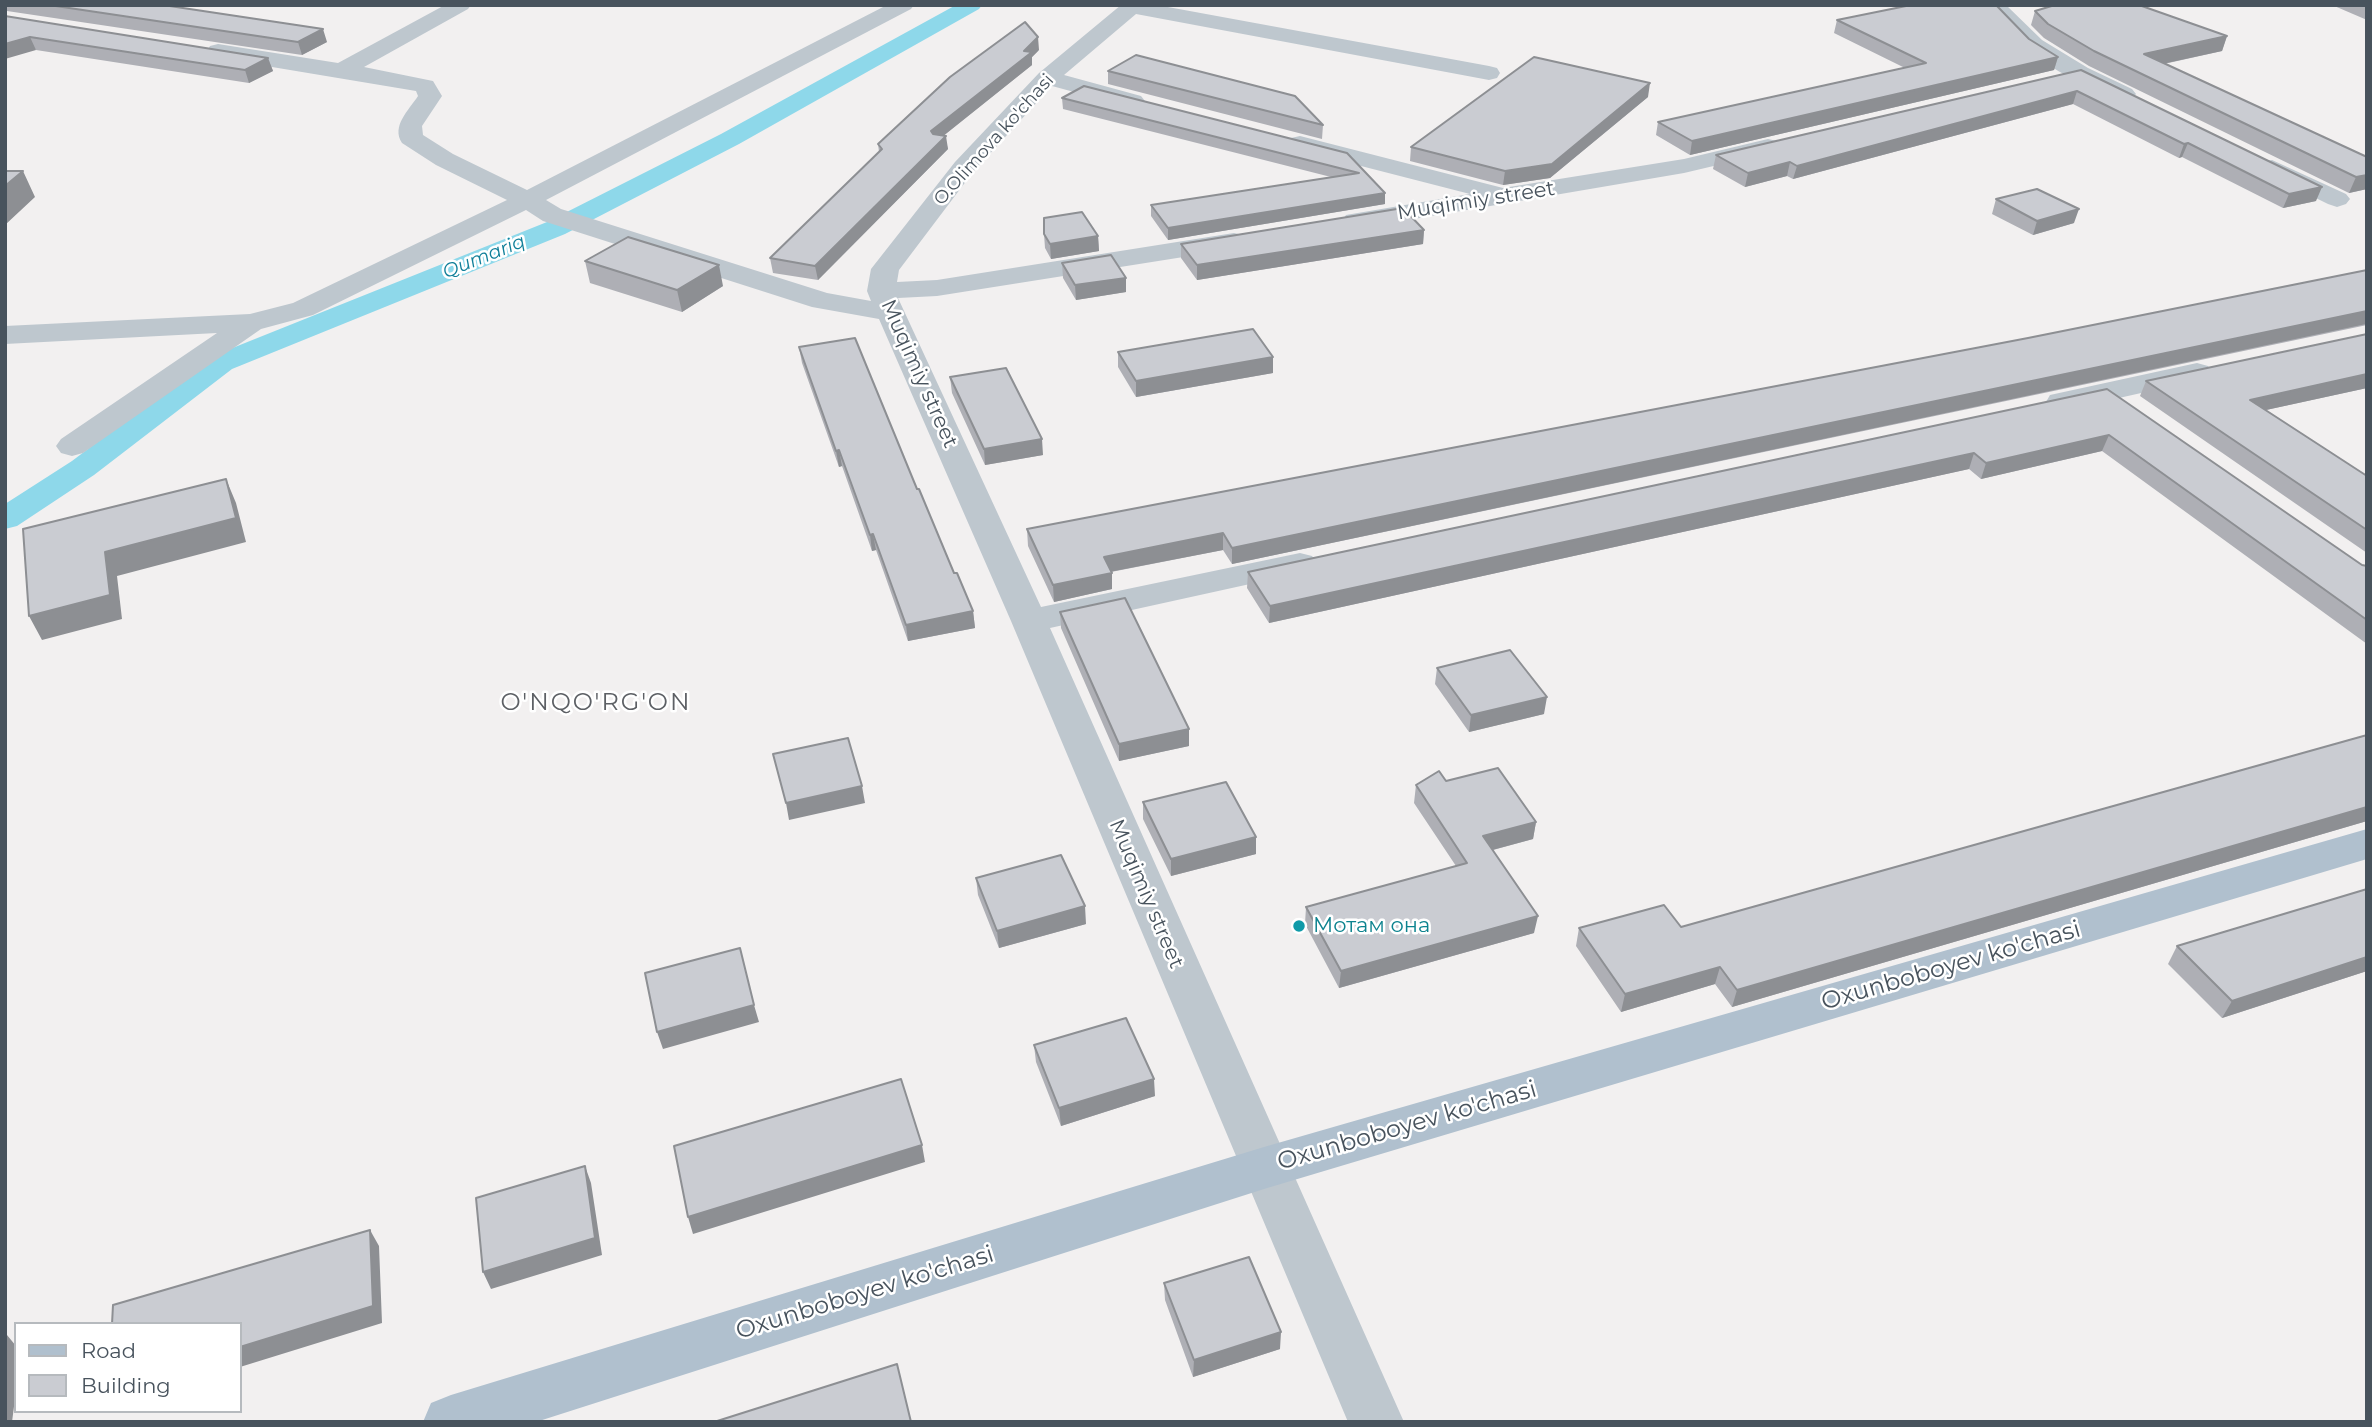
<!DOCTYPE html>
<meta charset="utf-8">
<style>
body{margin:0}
#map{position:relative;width:2372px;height:1427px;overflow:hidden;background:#f2f0f0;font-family:Montserrat,sans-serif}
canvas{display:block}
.frame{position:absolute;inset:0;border:7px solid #48535d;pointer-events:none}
.legend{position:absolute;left:14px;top:1322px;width:228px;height:91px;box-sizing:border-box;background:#fff;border:2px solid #b6babe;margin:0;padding:9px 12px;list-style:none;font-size:21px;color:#48535d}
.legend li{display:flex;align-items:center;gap:14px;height:35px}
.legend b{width:35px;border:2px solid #b6babe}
</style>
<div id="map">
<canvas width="2372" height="1427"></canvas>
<div class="frame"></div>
<ul class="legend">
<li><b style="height:9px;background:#b0c0ce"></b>Road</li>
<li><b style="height:19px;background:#caccd2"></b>Building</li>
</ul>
</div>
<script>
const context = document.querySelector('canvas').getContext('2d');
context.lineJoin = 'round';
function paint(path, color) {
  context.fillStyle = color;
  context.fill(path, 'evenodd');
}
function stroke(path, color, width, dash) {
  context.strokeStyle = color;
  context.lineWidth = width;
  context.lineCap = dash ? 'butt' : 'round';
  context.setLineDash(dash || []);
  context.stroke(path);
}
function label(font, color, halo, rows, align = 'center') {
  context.font = font + ' Montserrat,sans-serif';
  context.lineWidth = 5;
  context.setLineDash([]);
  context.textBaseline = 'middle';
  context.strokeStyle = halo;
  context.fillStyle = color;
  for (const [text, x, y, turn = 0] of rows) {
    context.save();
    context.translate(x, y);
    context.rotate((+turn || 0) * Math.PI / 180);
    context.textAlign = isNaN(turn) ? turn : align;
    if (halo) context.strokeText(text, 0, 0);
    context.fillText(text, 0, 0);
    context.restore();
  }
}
const canal = new Path2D(`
 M956,5h26l-3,4 -240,135 -174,90 -333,135 -138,106 -77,51 -12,3v-25l67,-43 138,-104 337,-135 174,-88z`);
const minor = new Path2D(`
 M445,5h26l-3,4 -104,58 69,14 9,15 -20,30 1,9 30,19 74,36 360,-185h27l-3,4 -365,191 15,9 266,84 44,8 -4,-10 4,-22 84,-107 84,-89 82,-68h36l332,61 8,2 3,5 -3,5 -8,2 -353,-66 -72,61 77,21 4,5 -4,5 -8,2 -81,-22 -79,86 -74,98 -2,12 40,-2 297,-47 9,2 4,6 -4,6 -9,2 -297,47 -39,2 143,309 259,-54 12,3 5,7 -5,7 -12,3 -250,55 354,794h-56l-337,-801 -132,-302 -67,-12 -269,-86 -17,-11 -213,105 -52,14 -178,124 -11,3 -11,-3 -5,-7 5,-7 156,-106 -212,11v-18l245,-12 43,-11 214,-103 -71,-35 -34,-22c-11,-17 7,-33 16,-47l-2,-5 -198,-33 -8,-2 -3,-5 3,-5 8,-2 120,19z
 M1984,5h22l36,35 46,28 44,21 4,5 -4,5c-22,5 -88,-35 -107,-50 -14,-12 -30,-29 -41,-44z
 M1300,136l203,52 181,-29 84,-20 9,2 3,5 -3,5 -93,22 -329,56 -9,-2 -4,-6 4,-6 124,-21 -179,-46 -3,-5 3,-5z
 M2272,160l74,34 4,5 -4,5 -9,3 -9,-3 -65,-32 -3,-5 3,-5z
 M2197,363l11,3 4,6 -4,6 -147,33 -11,-2 -4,-7 4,-7z`);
const major = new Path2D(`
 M2367,829v30l-1103,330 -728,233h-113l8,-19 20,-8 813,-248z`);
const wall = new Path2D(`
 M5,5h158l164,37 -25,13 -295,-44z
 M2332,5h35v15z
 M2035,11l192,25 -5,15 -58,13 203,93v32l-18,4 -260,-127 -45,-28 -13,-13z
 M5,16l263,42 5,13 -24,12 -213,-33z
 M1837,20l192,19 29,18 -4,13 -364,85 -34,-20 2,-13 247,-54 -71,-35z
 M1039,50l-7,7v8l-88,70 4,14 -130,131 -45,-7 -3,-15 109,-106 -1,-8z
 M2081,70l235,131 -33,7 -101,-51 -3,1 -106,-54 -280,75 -6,-3 -42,11 -32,-18 3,-14z
 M1108,71l215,54 -1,14 -214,-55z
 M1648,97l-98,81 -47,7 -93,-24 1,-14z
 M1062,98l285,55 38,40v11l-217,36 -17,-24v-11l180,-28 -268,-68z
 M1996,199l78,24 -41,12 -41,-21z
 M1424,230l-1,14 -226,36 -16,-22v-14z
 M1044,234l54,2 1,15 -48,8 -6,-11z
 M585,261l138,25 -41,26 -92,-29z
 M1062,263l64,29 -50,8 -13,-22z
 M2367,270v55l-1135,239 -9,-14 -112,22 1,17 -58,13 -26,-56 -1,-17 1001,-191z
 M2367,334v54l-101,22 101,66v77l-227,-157 6,-15z
 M799,347l118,142 37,84 19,38 2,17 -67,13 -32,-91 -4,1 -30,-85 -3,1 -37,-104z
 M1118,352l155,5v16l-137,24 -18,-30z
 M950,377l93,78 -58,10 -33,-72z
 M2107,389l255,176 5,1v78l-265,-193 -121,28 -12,-10 -700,154 -22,-35 1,-16z
 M1060,612l129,134 -70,15 -58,-133z
 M1437,668l107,46 -75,18 -34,-48z
 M2367,735v86l-635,186 -17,-23 -94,28 -45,-66 3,-18 102,-1z
 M1446,781l90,41 -3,17 -40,11 41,83 -195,55 -34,-64 1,-17 150,-41 -42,-63 2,-18z
 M1143,802l113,52 -85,22 -28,-57z
 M976,878l110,46 -87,24 -21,-53z
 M2367,889v82l-145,47 -54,-54 9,-18z
 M1034,1045l121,51 -94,30 -25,-64z
 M1164,1283l116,66 -87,28 -28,-77z`);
const shadedWall = new Path2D(`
 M323,29l4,13 -25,13 -4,-13z
 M2227,36l-5,15 -83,18 5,-15z
 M30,37l6,13 -31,9v-15z
 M1038,37l1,13 -7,7v8l-100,80 -1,-14 93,-80z
 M2058,57l-4,13 -364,85 2,-14z
 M268,58l5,13 -24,12 -4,-13z
 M1650,83l-2,14 -98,81 -47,7 2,-14z
 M2077,91l-4,13 -280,75 4,-13z
 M946,136l2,13 -130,131 -3,-14z
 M2188,143l-6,14 -3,1 5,-14z
 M1790,162l-3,14 -42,11 3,-14z
 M23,171l12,26 -30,28v-39z
 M2367,175v14l-18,4 7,-16z
 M2322,187l-6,14 -33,7 6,-14z
 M1385,193v11l-217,36v-12z
 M2079,209l-5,14 -41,12 4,-14z
 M1424,230l-1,14 -226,36v-15z
 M1098,236l1,15 -48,8 -1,-15z
 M719,265l4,21 -41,26 -5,-22z
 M1126,278v14l-50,8 -1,-15z
 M2367,311l-1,13 -1134,240v-16z
 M1273,357v16l-137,24v-16z
 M2367,374v14l-124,27 7,-15z
 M2109,435l-7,16 -121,28 5,-16z
 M1042,439l1,16 -58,10 -1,-16z
 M839,450l3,16 -3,1 -3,-16z
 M1974,453l-5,16 -700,154 1,-17z
 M226,479l10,24 10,39 -129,34 5,43 -80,21 -13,-24 76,-64z
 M1223,533v17l-119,23v-16z
 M873,534l3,16 -4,1 -2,-16z
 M1112,573v16l-58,13 -1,-17z
 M973,611l2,17 -67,13 -2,-16z
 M1547,697l-3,17 -75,18 2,-17z
 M1189,729v17l-70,15v-17z
 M862,786l3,17 -76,17 -3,-17z
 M2367,807v14l-635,186 5,-17z
 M1536,822l-3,17 -52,14 2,-17z
 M1256,837v17l-85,22v-17z
 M1085,906l1,18 -87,24 -2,-17z
 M1538,916l-4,17 -195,55 2,-17z
 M2367,957v14l-145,47 10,-17z
 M1720,967l-5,17 -94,28 4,-18z
 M754,1005l5,17 -96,27 -6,-17z
 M1154,1079l1,17 -94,30 -2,-18z
 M922,1145l3,17 -232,72 -5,-17z
 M585,1166l6,17 11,72 -111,34 -8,-17z
 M370,1230l9,16 3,77 -142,44v-20z
 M1281,1332l-1,17 -87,28 1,-17z
 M7,1335l9,11v45l-4,31h-7v-74z`);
const building = new Path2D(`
 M49,5h114l160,24 -25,13z
 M1911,5h83l3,1 32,33 29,18 -366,84 -34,-19 268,-59 -89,-43z
 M2055,5h84l88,31 -83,18 223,103v18l-11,2 -262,-126 -46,-27 -13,-13z
 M5,16l263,42 -23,12 -215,-33 -25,7z
 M1025,22l13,15 -14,14 8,1 -101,79 2,3 13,2 -131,130 -45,-8 112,-109 -4,-5 72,-67z
 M1136,55l159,41 28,29 -215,-54z
 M1534,57l116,26 -98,81 -47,7 -94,-24z
 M2081,70l241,117 -33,7 -101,-51 -4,1 -107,-53 -280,75 -7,-4 -42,11 -32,-18z
 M1084,86l263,67 38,40 -217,35 -17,-23 208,-32 -297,-75z
 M5,171h18l-18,15z
 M2037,189l42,20 -42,12 -41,-22z
 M1403,208l21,22 -227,35 -16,-21z
 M1082,212l16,24 -48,8 -6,-10v-16z
 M628,237l91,28 -42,25 -92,-29z
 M1111,255l15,23 -51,7 -13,-22z
 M2367,270v41l-1135,237 -9,-15 -119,24 8,16 -59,12 -26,-56 1001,-191z
 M1253,329l20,28 -137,24 -18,-29z
 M2367,334v40l-117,26 117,76v54l-221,-149z
 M855,338l62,151h2l35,84h3l16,38 -67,14 -33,-91 -3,1 -31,-85 -3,1 -37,-104z
 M1006,368l36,71 -58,10 -34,-72z
 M2107,389l255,176 5,1v54l-258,-185 -123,28 -12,-10 -704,153 -22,-34z
 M226,479l10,39 -131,34 5,43 -81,21 -6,-87z
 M1125,598l64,131 -70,15 -59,-132z
 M1510,650l37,47 -76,18 -34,-47z
 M2367,735v72l-630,183 -17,-23 -95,27 -46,-66 85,-23 17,22z
 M848,738l14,48 -76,17 -13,-49z
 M1498,768l38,54 -53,14 55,80 -197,55 -35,-64 161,-44 -51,-78 23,-14 7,10z
 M1226,782l30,55 -85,22 -28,-57z
 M1061,855l24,51 -88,25 -21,-53z
 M2367,889v68l-135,44 -55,-55z
 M740,948l14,57 -97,27 -12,-59z
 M1126,1018l28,61 -95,29 -25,-63z
 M901,1079l21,66 -234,72 -14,-71z
 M585,1166l10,72 -112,34 -7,-74z
 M370,1230l3,76 -133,41v-23h-128l1,-19z
 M1249,1257l32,75 -87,28 -30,-77z
 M897,1364l14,58h-197z`);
const markers = [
 [1299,926,7,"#0f9aa8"]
];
const farStreetnames = [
 ["O.Olimova ko'chasi",994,140,-48]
];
const farWaternames = [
 ["Qumariq",484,257,-22]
];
const streetNames = [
 ["Muqimiy street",1476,201,-9],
 ["Muqimiy street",919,374,66],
 ["Muqimiy street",1146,894,67]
];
const cultureNames = [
 ["Мотам она",1313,926]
];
const quarterNames = [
 ["O'NQO'RG'ON",596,703]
];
const nearStreetnames = [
 ["Oxunboboyev ko'chasi",1951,966,-16],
 ["Oxunboboyev ko'chasi",1407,1126,-16],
 ["Oxunboboyev ko'chasi",865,1293,-17]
];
paint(canal, '#8ed8ea');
paint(minor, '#bec7ce');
paint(major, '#b0c0ce');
paint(wall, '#aeafb5');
paint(shadedWall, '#8d8f93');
paint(building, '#caccd2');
stroke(building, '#8d8f93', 2);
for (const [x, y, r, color] of markers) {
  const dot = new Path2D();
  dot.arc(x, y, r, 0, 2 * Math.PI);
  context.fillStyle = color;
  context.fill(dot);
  stroke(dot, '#fff', 2.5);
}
label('18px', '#48535d', '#fff', farStreetnames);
label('italic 19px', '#107f99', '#fff', farWaternames);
label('21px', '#48535d', '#fff', streetNames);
label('21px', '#0d838f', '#fff', cultureNames, 'left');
context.letterSpacing = '2px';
label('24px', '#5d6065', '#fff', quarterNames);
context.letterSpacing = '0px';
label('24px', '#48535d', '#fff', nearStreetnames);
</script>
